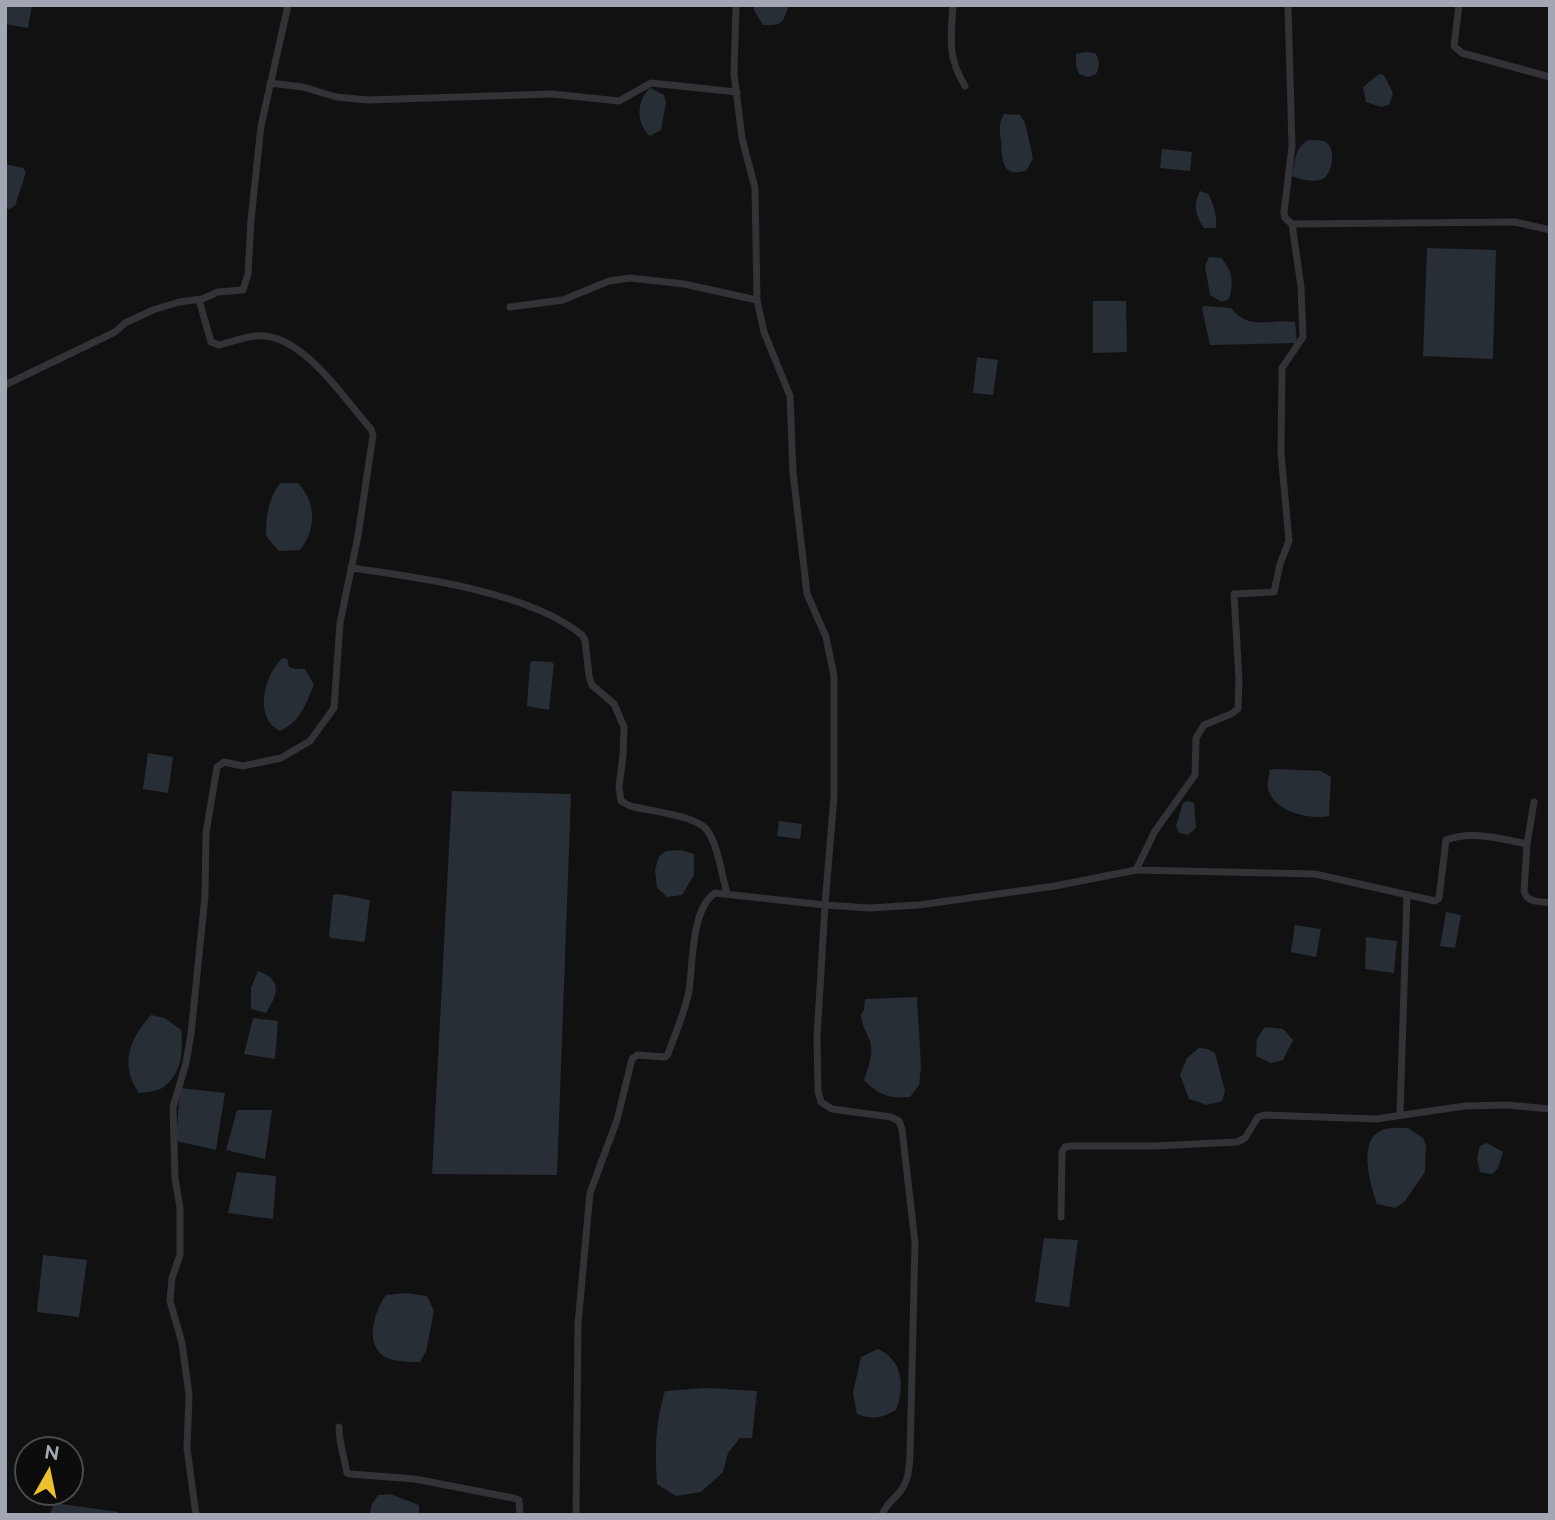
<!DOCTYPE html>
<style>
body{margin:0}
#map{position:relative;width:1555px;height:1520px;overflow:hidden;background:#111112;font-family:Raleway,sans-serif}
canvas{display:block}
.frame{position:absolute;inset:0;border:7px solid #a3a6b3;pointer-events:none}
.north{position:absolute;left:14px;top:1436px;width:70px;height:70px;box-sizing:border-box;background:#0c0c0d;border:2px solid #484a4f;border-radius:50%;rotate:9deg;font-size:19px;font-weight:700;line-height:28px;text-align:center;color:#a3a6b3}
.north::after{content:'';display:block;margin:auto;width:24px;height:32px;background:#edc02e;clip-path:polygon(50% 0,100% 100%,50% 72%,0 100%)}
</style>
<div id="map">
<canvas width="1555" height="1520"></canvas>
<div class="frame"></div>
<div class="north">N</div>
</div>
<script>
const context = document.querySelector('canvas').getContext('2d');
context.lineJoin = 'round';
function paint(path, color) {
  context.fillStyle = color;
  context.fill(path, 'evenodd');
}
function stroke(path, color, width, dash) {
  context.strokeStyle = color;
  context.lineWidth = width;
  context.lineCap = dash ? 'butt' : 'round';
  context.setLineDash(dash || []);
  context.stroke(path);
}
const water = new Path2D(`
 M5,5h27l-4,23 -23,-4z
 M754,5h35c-6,18 -7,21 -26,20l-9,-15z
 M1085,52l10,1c5,7 5,14 1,21l-8,3 -9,-3 -3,-9v-11z
 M1379,74l5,1 9,18 -4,12 -8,2 -15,-5 -3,-15z
 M650,88l14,7 2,8 -5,27 -11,6c-14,-13 -14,-34 0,-48z
 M1004,114l16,1 5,8 8,35 -6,12c-25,9 -25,-10 -26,-29 -1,-10 -3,-17 3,-27z
 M1309,140c5,0 12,0 17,2 10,7 7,29 -2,36 -8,6 -24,1 -32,-2 3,-14 3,-30 17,-36z
 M1162,149l30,3 -2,19 -30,-3z
 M5,164l18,4 3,4 -11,34 -6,3 -4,-1z
 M1200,191l8,3c6,11 9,21 8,34h-12c-9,-13 -11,-23 -4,-37z
 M1427,248l69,2 -3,109 -70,-3z
 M1209,257l12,1c12,13 13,24 8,41l-7,3 -12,-7 -5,-29z
 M1093,301h33l1,51 -34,1z
 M1204,306l27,2c19,24 38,10 64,14l2,21 -87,2 -8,-37z
 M977,357l21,3 -5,35 -20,-2z
 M280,483h18c18,19 19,46 2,67l-21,1 -13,-15c0,-21 2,-36 14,-53z
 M283,658l4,1 2,8 6,2h10l9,16c-9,20 -13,36 -34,46 -27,-13 -16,-57 3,-73z
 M532,661l19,1 3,2 -5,46 -22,-4 3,-42z
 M148,753l25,4 -5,36 -25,-4z
 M1275,769l46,2 10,6 -2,39c-19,4 -52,-4 -60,-24 -3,-7 0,-16 1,-22z
 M452,791l119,3 -14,381 -125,-1z
 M1188,801l6,2 2,25 -8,7 -9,-2 -3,-7 7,-23z
 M779,821l23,3 -2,15 -23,-3z
 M681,850l13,4v21l-12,20 -15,2 -10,-9 -2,-18 4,-14 7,-5z
 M338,894l32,6 -5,40 -2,2 -32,-4 -2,-2 4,-41z
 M1446,912l15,3 -6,33 -15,-2z
 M1295,925l26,4 -5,28 -25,-5z
 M1366,937l31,4 -3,32 -29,-4z
 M258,971c25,9 20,23 8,42l-15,-4v-21z
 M917,997l4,70 -2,18 -9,12c-20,2 -32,-2 -46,-17 4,-12 10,-26 6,-39 -4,-10 -8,-15 -9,-27l3,-4 1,-11z
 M151,1015l14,3 16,12c3,20 0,47 -19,58 -6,4 -16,4 -23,5 -20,-29 -9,-55 12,-78z
 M253,1018l25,3 -3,38 -31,-5z
 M1265,1027l18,2 10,11 -10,20 -12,3 -15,-7 1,-18z
 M1199,1048l9,1 7,4 10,38 -3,10 -15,4 -18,-6 -9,-24 7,-17z
 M180,1088l45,5 -9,57 -40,-9z
 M237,1110h35l-7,49 -39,-9z
 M1408,1128l15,10 3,8 -1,26 -20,29 -10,7 -18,-4c-6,-19 -22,-68 9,-75 7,-2 15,-1 22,-1z
 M1487,1143l16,9 -5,16 -6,6 -12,-2 -3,-14 3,-12z
 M237,1172l39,4 -3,43 -45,-6z
 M1044,1238l34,2 -9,67 -34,-5z
 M43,1255l44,5 -8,57 -42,-5z
 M406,1293l21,3 7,15 -8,40 -6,11c-12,0 -30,0 -39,-8 -16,-15 -5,-45 5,-59z
 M878,1349c25,11 27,38 18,61 -15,8 -22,10 -39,4l-4,-21 8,-36z
 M707,1388l50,3 -5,47h-12l-12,15 -5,19 -22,20 -25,4 -19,-12c-2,-34 -2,-59 8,-93z
 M390,1494l29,11v10h-49l1,-9 7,-11z
 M54,1503l64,9 -1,3h-67z`);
const minor = new Path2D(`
 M736,5l-2,69 8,64 13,50 2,112 7,32 26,64 3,76 14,122 19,43 8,39v120l-9,109 44,3 50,-3 136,-19 81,-16 179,4 120,27 4,-3 7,-58c26,-10 55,-1 81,4
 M953,5c-2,32 -6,52 12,81
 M1459,5l-5,41 8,7 88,24
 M270,83l33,4 33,10 32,3 184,-6 67,7 32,-18 86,9
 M1292,224l223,-2 35,8
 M510,307l53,-7 46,-19 21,-3 54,6 73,16
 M5,385l110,-53 10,-9 28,-13 26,-8 23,-3 16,-7 25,-2 5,-16 3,-54 10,-94 27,-121
 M351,568c66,9 179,24 231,67l3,5 4,36 3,9 22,19 10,23 -1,28 -4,32 2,14 9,5c19,5 65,9 77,24 12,17 14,44 20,63
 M1534,802l-7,42 -3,47c3,12 15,10 26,12
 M1136,870l19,-39 40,-56 1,-37 8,-13 27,-11 7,-5 1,-29 -5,-86 40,-2 6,-28 9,-23 -8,-88 1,-85 21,-31 -2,-50 -9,-63 -7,-6 -1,-5 8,-67 -4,-141
 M1400,1114l7,-219
 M1061,1217l1,-65 3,-5 5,-1h85l82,-4 8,-4 13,-21 6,-2 112,4 89,-13 42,-1 43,4
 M339,1427c0,16 5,30 8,46l3,1 65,5 98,19 6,2 1,15
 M196,1515l-9,-67 2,-53 -7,-52 -12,-42 2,-23 8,-23v-47l-5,-30 -2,-71 13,-44 5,-29 14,-138 1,-63 11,-66 7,-5 19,4 38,-8 29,-17 24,-33 6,-85 18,-87 15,-101 -2,-6c-27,-30 -69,-97 -115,-93 -12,1 -25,6 -37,9l-8,-3 -12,-42
 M576,1515l2,-191 12,-131 27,-73 15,-61 5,-4 28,2 3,-3c7,-20 17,-42 21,-63 4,-27 2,-82 26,-98l110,12 -8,132 1,54 3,11 11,7 59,8 8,4 3,8 13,114 -5,212c-1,14 -1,26 -11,38 -7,8 -13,11 -17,22`);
paint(water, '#282e36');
stroke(minor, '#323237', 7);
</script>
